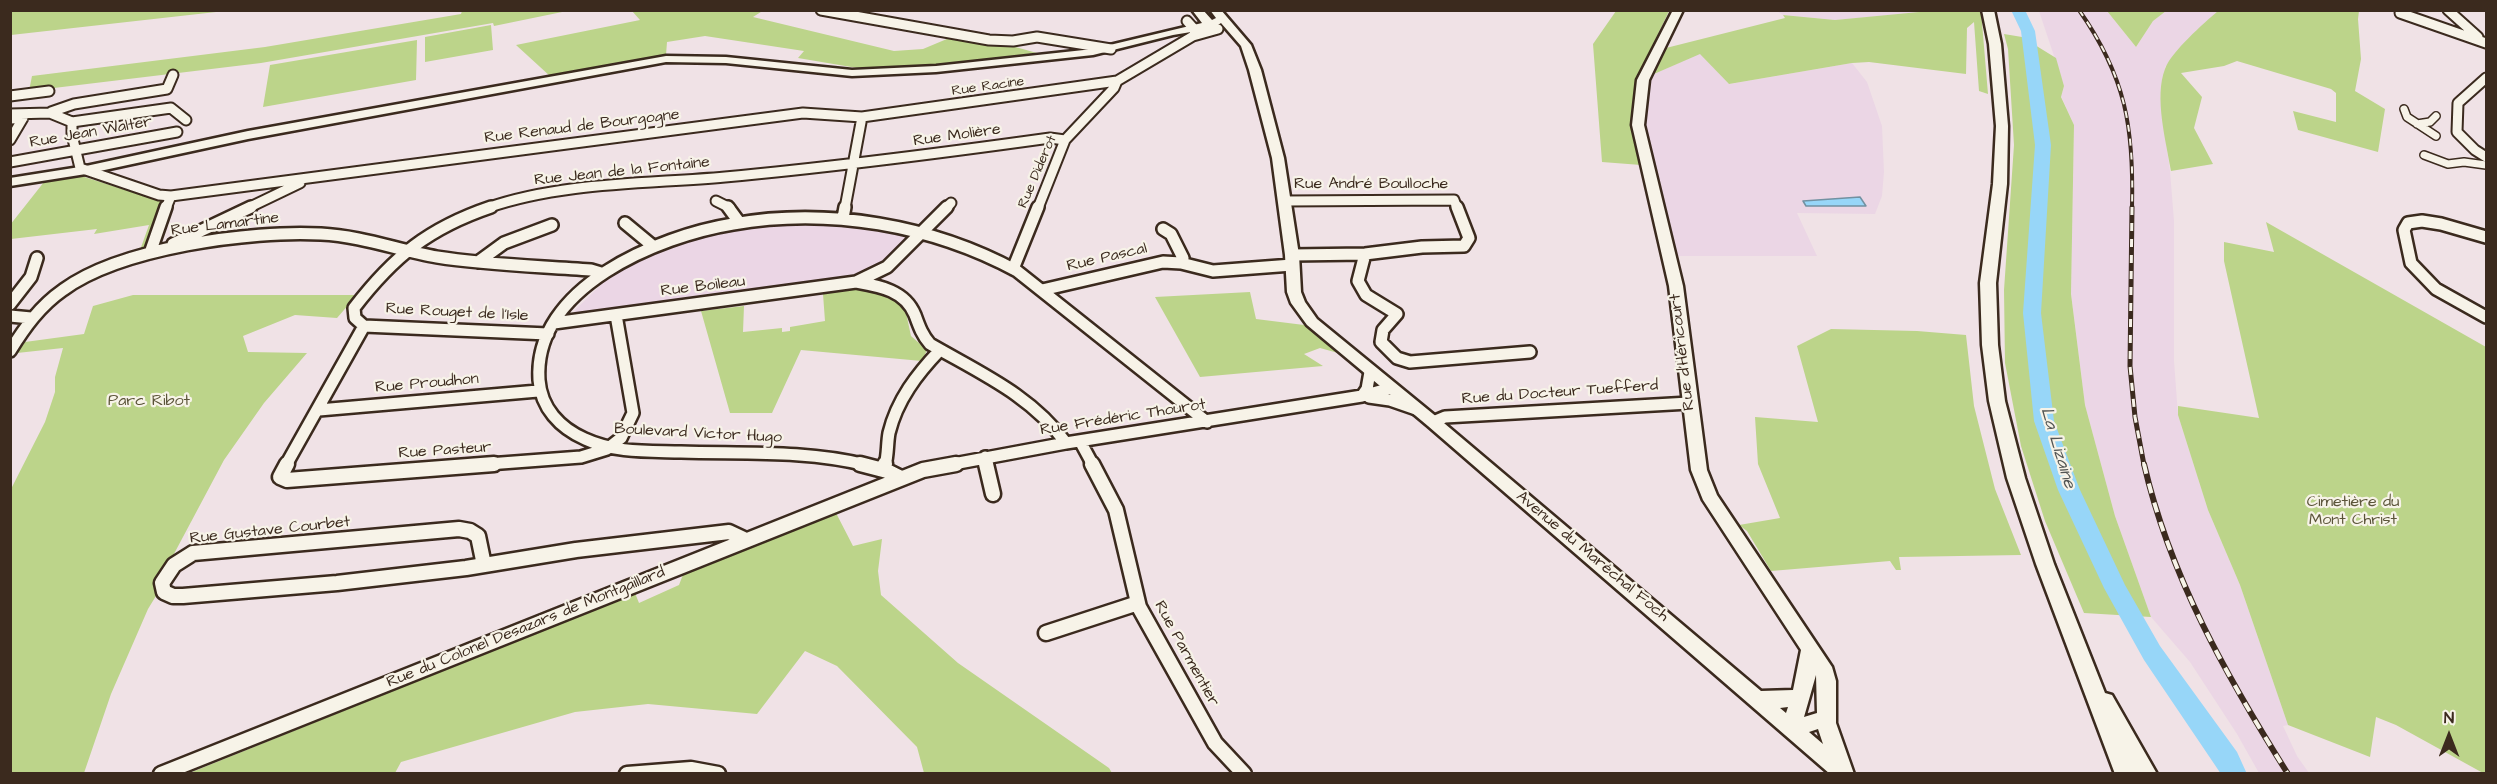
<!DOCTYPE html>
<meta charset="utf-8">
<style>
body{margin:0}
#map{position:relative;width:2497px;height:784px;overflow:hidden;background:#f0e2e6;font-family:"Architects Daughter",sans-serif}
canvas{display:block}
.frame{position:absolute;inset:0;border:12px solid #3b2a1e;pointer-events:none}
.north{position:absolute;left:2419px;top:706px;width:60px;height:60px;-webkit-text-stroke:4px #f7f3e8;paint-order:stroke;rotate:0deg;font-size:16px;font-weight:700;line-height:24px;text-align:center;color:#3b2a1e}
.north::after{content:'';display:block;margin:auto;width:21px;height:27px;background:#3b2a1e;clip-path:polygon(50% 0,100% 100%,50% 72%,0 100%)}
</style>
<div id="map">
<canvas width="2497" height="784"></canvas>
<div class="frame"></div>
<div class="north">N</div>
</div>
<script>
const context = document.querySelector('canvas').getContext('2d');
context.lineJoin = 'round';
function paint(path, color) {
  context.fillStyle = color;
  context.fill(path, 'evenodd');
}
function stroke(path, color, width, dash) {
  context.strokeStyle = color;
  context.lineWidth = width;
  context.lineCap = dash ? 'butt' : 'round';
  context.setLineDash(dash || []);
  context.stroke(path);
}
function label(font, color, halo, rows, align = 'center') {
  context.font = font + ' "Architects Daughter",sans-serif';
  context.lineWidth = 4.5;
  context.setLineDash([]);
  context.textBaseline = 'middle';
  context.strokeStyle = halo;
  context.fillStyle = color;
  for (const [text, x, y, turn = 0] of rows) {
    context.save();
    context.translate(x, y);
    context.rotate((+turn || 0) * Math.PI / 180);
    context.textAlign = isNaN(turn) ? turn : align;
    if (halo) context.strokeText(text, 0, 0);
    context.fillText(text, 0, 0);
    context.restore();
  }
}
const built = new Path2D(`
 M1777,11h163l-105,9 -52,-5z
 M2039,11h68l29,36 17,-26 13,-10h53l-54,56 -2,52 7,52 4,50v140l4,54 30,95 32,75 48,140 -5,1 14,30 12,17h-50l-22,-39 -47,-72 -39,-45 -36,-101 -30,-111 -14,-111 3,-169 -13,-29 3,-10z
 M1700,53l29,31 123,-21 15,19 15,44 2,46 -2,24 -7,18 -78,-1 20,43h-140l4,29 -40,-120 -9,-43 6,-46 16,-2z
 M828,222l48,5 36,9 -38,34 -23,8 -273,37 -4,-4 37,-36 37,-19 35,-14 52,-13 50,-6z`);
const green = new Path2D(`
 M11,10h214v1l-214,24z
 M764,10l-11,7 141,34 29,-2 31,-13 58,10 32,9 -144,14h-37l-65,-11 6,-7 -99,-15 -38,6 -1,13 -115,22 -35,-32 124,-25 -8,-9z
 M1940,10l41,1 7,83 -9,-3 -5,-69 -7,6 -1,46 -97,-12 -17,1 -123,21 -29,-30 -46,20 12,-26 119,-30 -2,-3 52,5z
 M462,11h105l-73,15 -1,-3 -232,40 -232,28 3,-15 233,-29 196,-33z
 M1616,11h53l-31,65 -6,46 9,43 -39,-3 -9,-118z
 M2107,11h59l-13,10 -17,26z
 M2218,11h141l-1,8 3,40 -6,32 30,18 -7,43 -80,-22 -5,-19 43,11v-29l-5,-4 -94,-28 -13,5 -43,7 21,24 -8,31 19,36 -42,7c-5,-30 -17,-74 -6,-102 6,-17 39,-46 53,-58z
 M491,25l2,25 -68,12v-25z
 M2004,34l18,3 34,21 8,28 -3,11 13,28 -3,169 14,111 30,111 36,101 -67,-4 -39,-92 -24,-75 -16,-83 -1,-73 10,-145 -6,-96z
 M417,40l-1,40 -153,27 7,-42z
 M78,175l83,26 -14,46 -8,6 10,-28 -55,9 3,-5 -86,10 -1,-14 34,-43z
 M2266,222l220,125v426h-3l-87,-48 -20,-8 -6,40 -82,-32 -48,-140 -32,-75 -30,-95v-9l81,12 -35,-157v-19l50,10z
 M851,287l29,5 18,9 7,7 6,28 16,14 -5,11 -121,-11 -29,63h-42l-29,-102 43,-5 -1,26 39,-4v4l8,-1v-4l35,-6 -2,-27z
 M1250,292l6,27 48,6 34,28 -18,-5 -16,6 19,12 -123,11 -45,-80z
 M133,295h224l-20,23 -42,-3 -52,21 5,16 59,1 -43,50 -40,57 -65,122v9l-11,18 -37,85 -27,79h-73l-1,-282 35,-69 10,-30v-15l8,-29 -46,5 8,-11 59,-8 9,-28z
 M1831,329l86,2 49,4 8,71 21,83 26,66 -122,2 2,13h-5l-6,-9 -119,10 -24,-40 -8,-6 41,-7 -22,-54 -3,-47 63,5 -21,-76z
 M836,513l17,33 29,-7 -4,32 3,24 77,68 151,105 3,5h-188l-7,-26 -80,-81 -32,-15 -48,63 -109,-10 -73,8 -174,50 -6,11 -208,1 448,-181 4,10 40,-18 5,-13z`);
const water = new Path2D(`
 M1860,197l6,9h-60l-3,-5z`);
const river = new Path2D(`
 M2011,10h14l10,21 16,114 -10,168 13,108 26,69 45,95 35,61 77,106 10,22h-26l-77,-114 -40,-72 -46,-98 -24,-69 -11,-108 12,-168 -14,-114z`);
const pedestrian = new Path2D(`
 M2404,109l3,8 29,19
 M2417,124l13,-2 6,-6
 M2424,155l24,9 16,-2 22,3`);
const minorFar2 = new Path2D(`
 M821,10l168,30 24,1 24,-4 74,12
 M2448,10l30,27
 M2400,13l86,30
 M1187,21l9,10 -3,5
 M2486,78l-28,25 -1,29 18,18 11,7
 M10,96l39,-5
 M51,112l23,-8 93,-15 6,-14
 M10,114l40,-1 22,9 99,-14 15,12
 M72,122v13l8,33 79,27 12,1 632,-83 59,4 255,-36
 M10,140l13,-22 -12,1
 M10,162l167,-30
 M716,201l14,7
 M1284,201l170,-1 3,8
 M166,208l5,-12
 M248,208l52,-25
 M487,208c75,-26 159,-24 238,-31 109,-10 217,-24 325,-39l15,2
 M845,208l17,-91
 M946,208l5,-5
 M1038,208l27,-68 49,-52 3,-7 76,-45 25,-7`);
const minorFar1 = new Path2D(`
 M728,207l11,15
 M843,218l2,-11
 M625,223l29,24
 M1163,229l8,5 12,24 -2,5
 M2486,237l-45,-13 -19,-3 -14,2 -4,7 7,33 25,26 50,28
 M173,244l78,-37
 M150,253l16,-46
 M1365,254l-7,27 8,14 31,19 -14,16 -2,12 16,16 13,4 120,-10
 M1292,255l73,-1 57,-7 42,-1 5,-8 -12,-31
 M478,262l26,-19 48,-18
 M1013,269l25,-62
 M856,282l31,-15 60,-60
 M1042,290l121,-28 18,1 32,8 79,-6
 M10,304l21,-27 6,-19
 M10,316l21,2
 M554,323l302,-41c23,4 49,8 59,33 4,11 7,20 15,29 50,29 101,51 136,99
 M364,326l184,8
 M10,351c15,-24 30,-45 53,-61 57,-42 188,-60 258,-56 40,2 77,16 116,23 50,8 103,9 154,13l10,3
 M1362,396l5,-7 3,-17
 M1369,397l21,3 26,9
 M319,410l219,-19
 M1433,422l12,-5 244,-14
 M1080,441l13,24
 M985,457l2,8
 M286,465l78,-139 -9,-8 -1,-10c40,-52 75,-80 137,-101
 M475,465l106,-8 26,-8 14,-11 12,-25 -17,-98
 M866,465c-60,-15 -124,-11 -185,-13 -33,-1 -66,1 -96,-13 -25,-11 -44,-31 -46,-59 -6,-93 120,-144 194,-156 95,-17 199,1 284,47l190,151
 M885,465c3,-10 2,-21 4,-32 8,-33 28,-59 51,-83
 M948,465l118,-22 296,-47 29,-8`);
const minor = new Path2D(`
 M287,464l-7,13 7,3 207,-16
 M860,464l27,7 14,7
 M986,464l7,30
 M1092,464l24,46 23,97 76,136 29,31
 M883,469l2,-5
 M484,565l-6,-29 -8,-5 -11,-2 -266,24 -19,12 -12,18 2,9 9,4h10l154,-13 129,-15 110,-18 153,-18 17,8
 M1046,633l92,-30
 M161,774l762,-304 33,-6
 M627,774l64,-5 27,5`);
const tertiary = new Path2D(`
 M1192,10h11l9,10 4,-2 -6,-8h11l30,35 10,25 23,88 15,97 2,37 4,10 12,17 121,99 323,273 32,-1 8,-40 -98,-150 -12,-30 -22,-184 -37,-161 5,-45 36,-70h10l-34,70 -5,45 39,161 24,184 10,25 115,172 4,14v42l18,51h-24l-402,-348 -121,-101 -16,-22 -4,-11 -2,-37 -13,-97 -23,-88 -8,-24 -20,-23 -3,2 2,3 -1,2 -10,-1 -36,6 -80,20 -157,17 -84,4 -126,-13 -60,-1 -418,77 -162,35 -76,12v-8l76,-12 162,-35 418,-75 60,1 126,13 84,-4 157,-17 109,-26zM1816,675l1,38 -13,4zM1788,707l-2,6 -6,-5zM1818,729l5,15 -14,-12z`);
const secondary = new Path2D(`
 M1982,10h12l7,34 7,82 -1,58 -11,99 2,62 7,56 20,77 29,86 51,129 7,2 45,79h-42l-79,-210 -29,-86 -18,-77 -7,-56 -2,-62 13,-99 3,-58 -7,-82z`);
const railFar2 = new Path2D(`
 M2079,10c47,67 55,118 53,198`);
const railFar1 = new Path2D(`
 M2132,207l-2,159 5,51 9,48`);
const rail = new Path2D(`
 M2144,464c26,113 83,213 144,310`);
const farStreetnames = [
 ["Rue Racine",988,87,-8],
 ["Rue Diderot",1038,172,-67]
];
const streetNames = [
 ["Rue Renaud de Bourgogne",582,127,-7],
 ["Rue Jean Walter",91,133,-10],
 ["Rue Molière",957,136,-8],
 ["Rue Jean de la Fontaine",622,172,-6],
 ["Rue André Boulloche",1371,185],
 ["Rue Lamartine",225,225,-7],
 ["Rue Pascal",1107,258,-13],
 ["Rue Boileau",703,287,-7],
 ["Rue Rouget de l'Isle",457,313,3],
 ["Rue d'Héricourt",1683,352,-97],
 ["Rue Proudhon",427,384,-5],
 ["Rue du Docteur Tuefferd",1560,393,-4],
 ["Rue Frédéric Thourot",1123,418,-9],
 ["Boulevard Victor Hugo",698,434,3],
 ["Rue Pasteur",445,451,-4],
 ["Rue Gustave Courbet",270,531,-6],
 ["Avenue du Maréchal Foch",1592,557,40],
 ["Rue du Colonel Desazars de Montgaillard",526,628,-22],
 ["Rue Parmentier",1186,654,61]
];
const parkNames = [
 ["Parc Ribot",149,402],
 ["Cimetière du",2353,503],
 ["Mont Christ",2353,521]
];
const waterNames = [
 ["La Lizaine",2057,448,73]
];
paint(built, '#ebd6e5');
paint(green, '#bcd48a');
paint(water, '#97d6f8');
stroke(water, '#7291a1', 1.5);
paint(river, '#97d6f8');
stroke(pedestrian, '#3b2a1e', 10);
stroke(minorFar2, '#3b2a1e', 13);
stroke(minorFar1, '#3b2a1e', 16);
stroke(minor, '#3b2a1e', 19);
stroke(tertiary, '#3b2a1e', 5);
stroke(secondary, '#3b2a1e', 5);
stroke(pedestrian, '#f7f3e8', 7);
stroke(minorFar2, '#f7f3e8', 9);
stroke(minorFar1, '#f7f3e8', 11);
stroke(minor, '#f7f3e8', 14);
paint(tertiary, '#f7f3e8');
paint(secondary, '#f7f3e8');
stroke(railFar2, '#3b2a1e', 4);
stroke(railFar1, '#3b2a1e', 5);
stroke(rail, '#3b2a1e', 6);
stroke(railFar2, '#f7f3e8', 2, [7]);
stroke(railFar1, '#f7f3e8', 3, [8]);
stroke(rail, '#f7f3e8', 4, [10]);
label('14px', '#3b2a1e', '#f7f3e8', farStreetnames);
label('16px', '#3b2a1e', '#f7f3e8', streetNames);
label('16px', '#5b5439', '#f7f3e8', parkNames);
label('italic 18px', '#525554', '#f7f3e8', waterNames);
</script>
